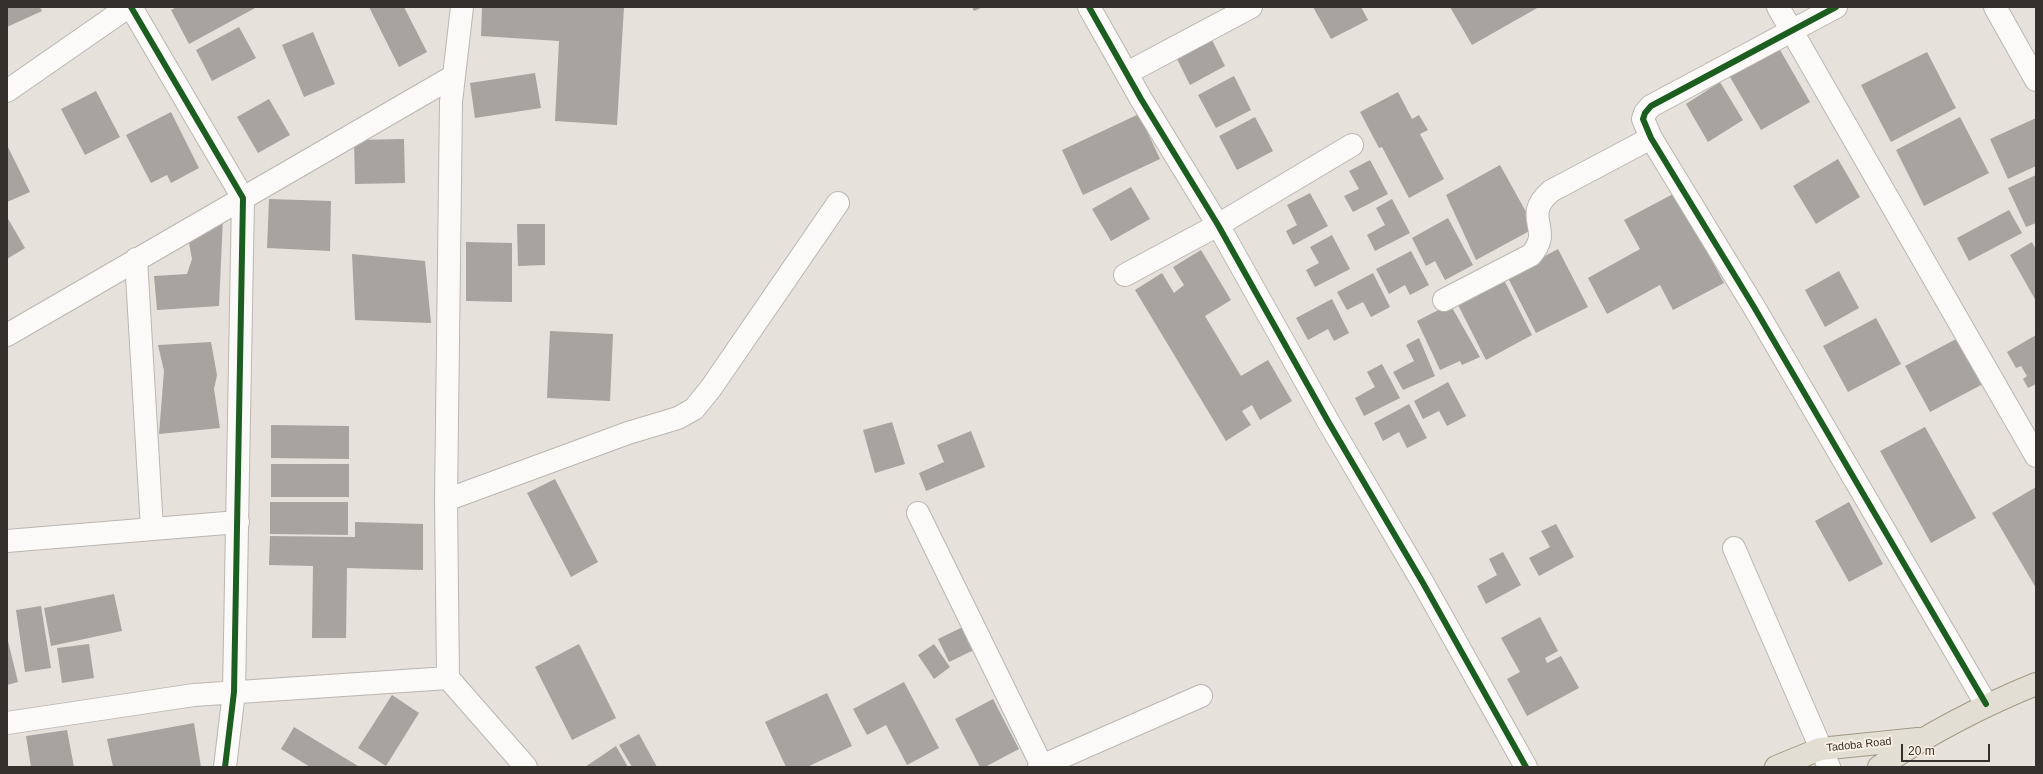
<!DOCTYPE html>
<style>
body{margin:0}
#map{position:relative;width:2043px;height:774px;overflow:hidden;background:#e6e1da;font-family:Helvetica,sans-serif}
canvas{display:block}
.frame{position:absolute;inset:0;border:8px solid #34302b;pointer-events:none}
.scale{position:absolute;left:1901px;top:744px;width:89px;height:18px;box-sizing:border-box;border:2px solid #34302b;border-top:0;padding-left:5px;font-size:12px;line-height:14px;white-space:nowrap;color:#34302b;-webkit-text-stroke:3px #f9efe2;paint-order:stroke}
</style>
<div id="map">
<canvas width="2043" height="774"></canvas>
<div class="frame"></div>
<div class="scale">20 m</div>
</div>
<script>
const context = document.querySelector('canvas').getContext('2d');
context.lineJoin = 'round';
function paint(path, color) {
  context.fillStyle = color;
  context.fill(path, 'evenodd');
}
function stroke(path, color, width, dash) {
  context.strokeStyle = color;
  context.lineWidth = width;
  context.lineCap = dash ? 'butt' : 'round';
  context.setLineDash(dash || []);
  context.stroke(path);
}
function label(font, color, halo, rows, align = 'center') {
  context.font = font + ' Helvetica,sans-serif';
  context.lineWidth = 4;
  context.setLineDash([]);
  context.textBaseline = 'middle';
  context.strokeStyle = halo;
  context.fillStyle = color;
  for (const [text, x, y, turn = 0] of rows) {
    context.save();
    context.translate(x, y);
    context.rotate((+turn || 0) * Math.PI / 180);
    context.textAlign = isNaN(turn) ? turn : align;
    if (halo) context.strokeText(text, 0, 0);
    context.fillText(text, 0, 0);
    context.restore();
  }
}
const building = new Path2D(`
 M7,7h33l2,4 -35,16z
 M177,7h80l-68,37 -18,-34z
 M369,7h35l23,45 -28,15z
 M482,7h142l-7,118 -62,-4 4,-80 -78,-5z
 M972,7h11l-9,4z
 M1313,7h48l7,13 -37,19z
 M1450,7h89l-67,38z
 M239,27l17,31 -44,23 -16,-31z
 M313,32l22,52 -31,13 -22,-52z
 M1208,32l17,34 -35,19 -17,-34z
 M1776,43l34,59 -49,28 -34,-58z
 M1927,52l29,56 -65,34 -30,-57z
 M535,73l6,35 -66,10 -5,-35z
 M1234,76l17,34 -35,18 -18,-33z
 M1720,82l23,38 -35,22 -22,-38z
 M96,91l24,46 -35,18 -24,-46z
 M1398,92l14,27 7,-4 9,15 -8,4 24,45 -35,19 -27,-51 -3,1 -19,-36z
 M269,99l21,36 -32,18 -21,-36z
 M171,112l28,56 -28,15 -4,-8 -16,8 -25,-48z
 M1139,114l21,45 -77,36 -21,-45z
 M1255,117l18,34 -36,19 -18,-34z
 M1960,117l29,56 -65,33 -28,-56z
 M2036,118v48l-28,13 -18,-40z
 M404,139l1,44 -50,1 -1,-44z
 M7,145l23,47 -23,10z
 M1838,159l22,38 -44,27 -23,-38z
 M1370,160l18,34 -35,18 -9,-16 15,-7 -10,-18z
 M1500,165l35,63 -59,32 -30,-65z
 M2036,175v48l-10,4 -18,-39z
 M1131,187l19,32 -39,22 -19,-32z
 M1310,193l18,33 -35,19 -7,-14 11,-6 -10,-20z
 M1675,193l49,90 -51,27 -13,-25 -53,29 -19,-36 52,-29 -16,-29z
 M269,199l62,2 -1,50 -63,-3z
 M1392,199l18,34 -35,18 -8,-16 18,-10 -9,-17z
 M2009,210l13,23 -53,28 -12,-23z
 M7,217l18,31 -18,11z
 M223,217l-4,89 -62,4 -3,-34 33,-2 5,-15 -5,-27z
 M1448,218l25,47 -28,15 -10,-19 -9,5 -14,-28z
 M517,224h28v41l-27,1z
 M1332,235l18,34 -35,18 -9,-17 13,-7 -9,-16z
 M466,242l46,1v59l-46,-1z
 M2032,242l4,8v51l-26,-46z
 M1558,249l30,58 -52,26 -29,-57z
 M1201,250l30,50 -26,16 36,60 27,-16 24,41 -32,19 -8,-15 -10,6 9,14 -25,16 -91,-151 27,-17 12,20 10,-8 -11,-18z
 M1411,251l18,34 -19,10 -5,-10 -16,9 -13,-25z
 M352,254l73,7 6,62 -76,-3z
 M1839,271l20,37 -34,19 -20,-37z
 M1373,273l17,34 -19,10 -8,-15 -16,8 -10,-18z
 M1503,278l29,57 -46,25 -30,-59z
 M1332,299l17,34 -15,8 -6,-12 -20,11 -12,-22z
 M1450,304l30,53 -18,8 -2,-4 -20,9 -23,-49z
 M1876,318l25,46 -53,28 -25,-46z
 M550,331l63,3 -3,67 -63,-3z
 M2036,335v49l-8,4 -5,-9 4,-3 -6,-10 -5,2 -9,-16z
 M1419,338l16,38 -32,14 -10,-18 21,-11 -8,-16z
 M1958,338l25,46 -53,28 -25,-46z
 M211,342l6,33 -3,14 6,39 -61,6 5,-63 -6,-26z
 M1382,364l18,34 -36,18 -9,-18 20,-11 -8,-15z
 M1448,382l18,34 -19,10 -8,-15 -16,8 -9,-18z
 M1409,404l18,34 -20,10 -8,-16 -16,9 -9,-18z
 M892,422l13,42 -30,9 -12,-43z
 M271,425l78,1v33l-78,-1z
 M1925,427l51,91 -45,25 -51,-92z
 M971,431l14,36 -59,24 -7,-18 25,-11 -7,-17z
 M271,464h78v33h-78z
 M555,479l43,83 -27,15 -44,-84z
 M2036,487v101l-44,-75z
 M270,502h78v33l-78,-1z
 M1849,502l34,62 -34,18 -34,-61z
 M355,522l68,2v46l-76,-2 -1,70h-34l1,-72 -44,-1 1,-29 85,1z
 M1556,524l18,33 -35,19 -10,-18 21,-11 -9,-16z
 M1503,552l18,33 -35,19 -9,-18 20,-11 -8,-16z
 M114,594l8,37 -71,15 -7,-38z
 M41,606l10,62 -26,4 -9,-62z
 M1540,617l18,34 -13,7 2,5 14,-7 18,32 -52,28 -20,-37 13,-7 -19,-34z
 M967,625l11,23 -29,14 -11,-23z
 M7,637l11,45 -11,3z
 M89,644l5,34 -32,5 -5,-35z
 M579,644l37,74 -44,22 -37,-73z
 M934,644l16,23 -16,12 -16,-24z
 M904,682l35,66 -32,17 -21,-40 -19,10 -14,-26z
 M827,693l25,53 -45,21h-21l-21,-45z
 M392,695l27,18 -33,53 -28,-18z
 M993,699l26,50 -34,18h-5l-25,-48z
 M194,723l7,44h-88l-6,-28z
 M294,727l64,39 -1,1h-47l-29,-18z
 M67,730l7,37h-43l-5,-31z
 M639,734l18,33h-25l-13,-22z
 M616,746l12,21h-43z`);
const minor = new Path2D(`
 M131,7l112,191 -9,494 -9,75
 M462,7l-11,95 -5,398 2,178 78,89
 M1089,7l52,92 77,126 111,198 94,160 103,184
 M1778,7l258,449
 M1836,7l-185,99 -6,7 -2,6 8,19 103,169 232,397
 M1995,7l41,73
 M1127,73l124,-66
 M7,91l121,-84
 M136,259l16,270
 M1125,275l93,-50 134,-80
 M1444,300l87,-45c24,-27 -11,-37 20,-64l100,-53
 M7,335l447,-259
 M446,500l182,-67 50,-15 16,-9 17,-21 127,-185
 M918,513l124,253
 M7,541l231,-19
 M1734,548l95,219
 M7,723l187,-28 254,-17
 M1039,767l162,-71`);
const major = new Path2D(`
 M1776,767l44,-18 98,-10
 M1879,767c51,-34 100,-60 157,-83`);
const cycleway = new Path2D(`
 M131,7l112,191 -9,494 -9,75
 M1089,7l52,92 77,126 111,198 94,160 103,184
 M1836,7l-185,99 -6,7 -2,6 8,19 103,169 232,397`);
const streetNames = [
 ["Tadoba Road",1859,745,-6]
];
paint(building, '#a7a39e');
stroke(minor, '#bab6b1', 24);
stroke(major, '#a29885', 24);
stroke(minor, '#fbfaf9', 22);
stroke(major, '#e3ded4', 22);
stroke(cycleway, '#1b5e20', 6);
label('11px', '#34302b', '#f9efe2', streetNames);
</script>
